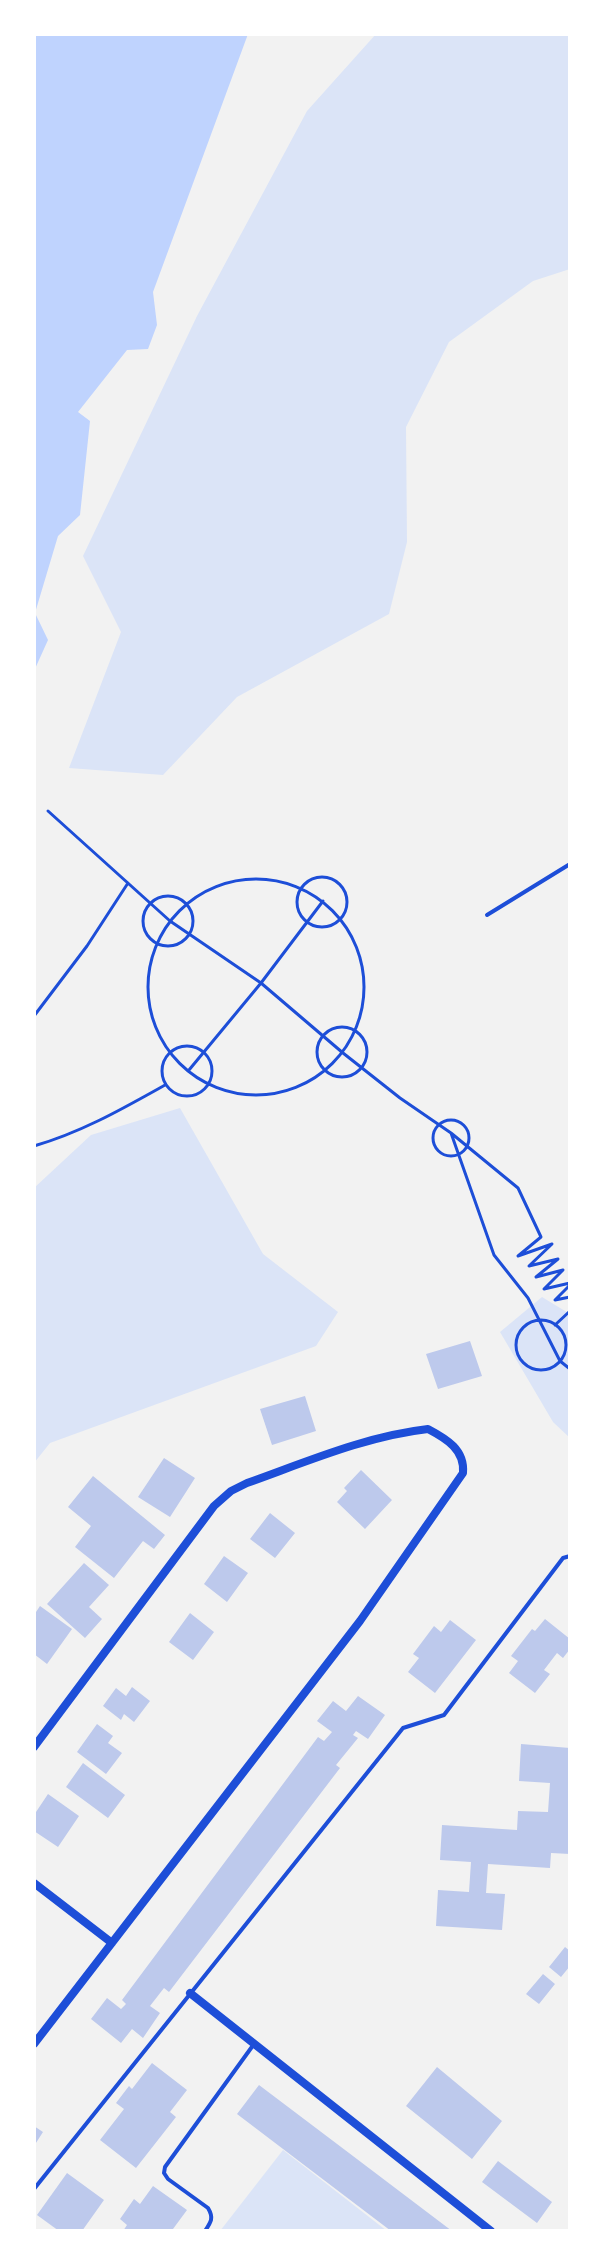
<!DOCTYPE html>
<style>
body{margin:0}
#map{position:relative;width:604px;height:2265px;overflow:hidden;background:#f2f2f2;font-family:Manrope,sans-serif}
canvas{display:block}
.frame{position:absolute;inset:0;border:36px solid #fff;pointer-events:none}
</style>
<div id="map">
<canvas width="604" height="2265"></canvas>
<div class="frame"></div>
</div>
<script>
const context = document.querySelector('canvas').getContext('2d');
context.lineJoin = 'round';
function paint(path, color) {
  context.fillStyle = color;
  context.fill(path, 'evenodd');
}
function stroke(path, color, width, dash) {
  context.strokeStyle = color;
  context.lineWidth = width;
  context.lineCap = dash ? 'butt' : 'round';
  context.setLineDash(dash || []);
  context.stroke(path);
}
const green = new Path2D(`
 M376,34h194v235l-37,12 -84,61 -43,85 1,115 -18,72 -152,83 -74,78 -94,-7 52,-136 -38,-76 114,-240 110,-205z
 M180,1108l83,146 75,58 -22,34 -266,97 -16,20v-275l57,-53z
 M542,1297l28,17v124l-17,-16 -53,-90z
 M283,2150l104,81h-167z`);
const water = new Path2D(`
 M34,34h214l-95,258 4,33 -9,24 -21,1 -49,62 12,9 -10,94 -22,21 -23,77 13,27 -14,31z`);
const building = new Path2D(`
 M470,1341l12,35 -44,13 -12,-35z
 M305,1396l11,35 -44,14 -12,-36z
 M164,1458l31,20 -25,39 -32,-20z
 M361,1470l31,30 -27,29 -28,-27 10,-11 -3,-3z
 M93,1476l72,59 -11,14 -11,-8 -29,37 -39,-31 16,-21 -23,-19z
 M270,1513l25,20 -20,25 -25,-19z
 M224,1556l24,17 -21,29 -23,-18z
 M84,1563l25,22 -20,22 13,12 -17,19 -38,-34z
 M40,1606l32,23 -25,35 -13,-10v-39z
 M190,1613l24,19 -21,28 -24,-18z
 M545,1619l25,20v10l-7,9 -6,-5 -13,17 6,4 -15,19 -26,-20 9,-12 -7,-5 21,-27 3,2z
 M450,1620l26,20 -41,53 -27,-21 11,-14 -6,-4 21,-28 7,6z
 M132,1687l18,14 -16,21 -10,-8 -3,6 -18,-14 13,-18 10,8z
 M358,1696l27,19 -17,24 -12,-8 -3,4 5,3 -22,27 4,3 -171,224 -5,-4 -14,18 10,7 -17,25 -11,-9 -11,14 -30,-24 16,-21 14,11 5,-5 -4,-4 196,-263 6,4 8,-9 -15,-11 16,-20 13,10z
 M97,1724l16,12 -5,7 14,10 -16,21 -29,-22z
 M521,1744l49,4v106l-19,-1 -1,15 -62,-4 -2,29 19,1 -3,36 -66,-4 2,-36 31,2 2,-30 -31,-2 2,-35 75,5 1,-19 30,1 2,-29 -31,-2z
 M83,1763l42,32 -17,23 -42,-31z
 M48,1794l31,22 -21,31 -24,-16v-16z
 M565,1947l5,4v15l-9,11 -12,-10z
 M543,1974l12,10 -16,20 -13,-10z
 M152,2063l35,27 -17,22 6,5 -40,51 -36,-28 24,-31 -8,-6 13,-17 3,3z
 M437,2067l65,54 -30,38 -66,-53z
 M259,2085l90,68 103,78h-61l-154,-117z
 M34,2126l9,6 -9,14z
 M498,2161l54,41 -15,21 -55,-41z
 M67,2173l37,27 -22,31h-23l-22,-16z
 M153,2186l34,24 -14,19 2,2h-52l4,-6 -7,-6 14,-20 6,5z`);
const path = new Path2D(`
 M48,811l122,110 91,62 82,70 57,45 51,35 43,122 34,43 32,63 10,8
 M297 902a25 25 0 1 1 50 0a25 25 0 1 1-50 0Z
 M148 987a108 108 0 1 1 216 0a108 108 0 1 1-216 0Z
 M143 921a25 25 0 1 1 50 0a25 25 0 1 1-50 0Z
 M34,1016l53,-70 41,-63
 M317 1052a25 25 0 1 1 50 0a25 25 0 1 1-50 0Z
 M162 1071a25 25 0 1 1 50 0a25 25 0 1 1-50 0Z
 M189,1070l72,-87 62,-82
 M433 1138a18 18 0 1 1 36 0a18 18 0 1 1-36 0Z
 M451,1133l67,55 23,49 -23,19 34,-12 -23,22 29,-7 -22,18 27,-7 -19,19 26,-6
 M34,1146c48,-14 88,-37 131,-61
 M570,1285l-15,15 15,-3
 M516 1345a25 25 0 1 1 50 0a25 25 0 1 1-50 0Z
 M555,1325l15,-14`);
const service = new Path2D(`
 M487,915l83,-51
 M34,2189l369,-461 41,-13 119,-157 7,-2
 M205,2231c6,-9 9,-13 3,-23l-40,-29 -4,-6 1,-6 89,-123`);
const minor = new Path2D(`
 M34,1747l180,-241 17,-15 16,-8c59,-21 119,-47 181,-54 19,10 37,21 35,44l-103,148 -326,423
 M34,1883l78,60
 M190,1993l301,238`);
paint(green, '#dbe4f7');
paint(water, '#bfd3fe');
paint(building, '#bdc9ec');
stroke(path, '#1d4ed8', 3);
stroke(service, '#1d4ed8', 4);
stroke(minor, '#1d4ed8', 8);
</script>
